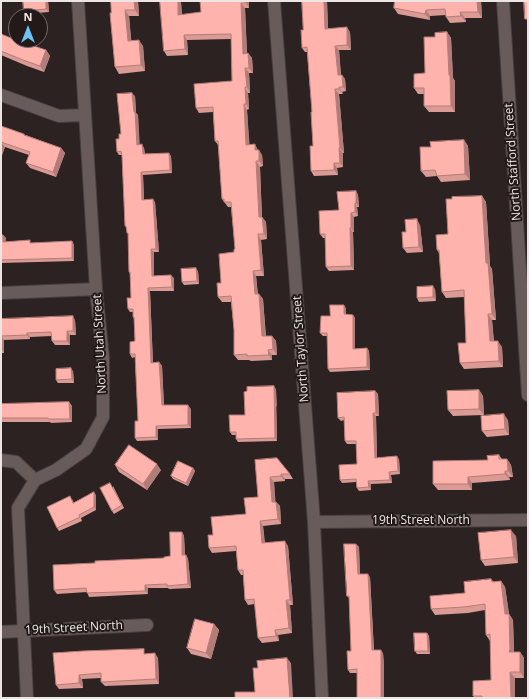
<!DOCTYPE html>
<style>
body{margin:0}
#map{position:relative;width:529px;height:699px;overflow:hidden;background:#2b2221;font-family:"Open Sans",sans-serif}
canvas{display:block}
.frame{position:absolute;inset:0;border:2px solid #ece5e4;pointer-events:none}
.north{position:absolute;left:8px;top:8px;width:40px;height:40px;box-sizing:border-box;background:#221918;border:1px solid #736b6a;border-radius:50%;rotate:0deg;font-size:11px;font-weight:700;line-height:16px;text-align:center;color:#ece5e4}
.north::after{content:'';display:block;margin:auto;width:14px;height:18px;background:#6cc2f3;clip-path:polygon(50% 0,100% 100%,50% 72%,0 100%)}
</style>
<div id="map">
<canvas width="529" height="699"></canvas>
<div class="frame"></div>
<div class="north">N</div>
</div>
<script>
const context = document.querySelector('canvas').getContext('2d');
context.lineJoin = 'round';
function stroke(path, color, width, dash) {
  context.strokeStyle = color;
  context.lineWidth = width;
  context.lineCap = dash ? 'butt' : 'round';
  context.setLineDash(dash || []);
  context.stroke(path);
}
function paint(path, color) {
  context.fillStyle = color;
  context.fill(path, 'evenodd');
}
function label(font, color, halo, rows, align = 'center') {
  context.font = font + ' "Open Sans",sans-serif';
  context.lineWidth = 4;
  context.setLineDash([]);
  context.textBaseline = 'middle';
  context.strokeStyle = halo;
  context.fillStyle = color;
  for (const [text, x, y, turn = 0] of rows) {
    context.save();
    context.translate(x, y);
    context.rotate((+turn || 0) * Math.PI / 180);
    context.textAlign = isNaN(turn) ? turn : align;
    if (halo) context.strokeText(text, 0, 0);
    context.fillText(text, 0, 0);
    context.restore();
  }
}
const minor = new Path2D(`
 M274,1l40,521 8,176
 M1,95l58,21 26,-1
 M1,293l95,-4
 M1,460l15,2 19,18
 M314,522l214,-2
 M1,632l146,-7
 M27,698l-9,-190 17,-28 21,-10 30,-21 17,-32v-59l-7,-69 -18,-288`);
const tertiary = new Path2D(`
 M503,1l25,394`);
const wall = new Path2D(`
 M48,1l1,11 -23,2 -2,-3z
 M138,1l1,15h-10l2,24 12,6 2,25 -26,3 -4,-7 -5,-54z
 M160,1h20l1,1 1,13 19,-3 48,-11v7h-4l2,45h1l4,5 1,15h-4l1,20h-2l1,16 -2,1 2,35 9,5 4,5 1,11 -3,1 2,50 4,5 1,17 -6,1 3,36h-8l2,18h1l4,5 3,37h6l4,5 1,14h-5v5l-21,1 -2,-1h-11l-4,-5v-25l-3,-28h-9l-4,-5 3,-14 14,-34 -4,-42h-3l-6,-8 -4,-54 -3,-4 -2,-29 -14,1 -3,-5 36,-27 -1,-42 -44,1 1,15 -21,1 -3,-5z
 M327,1l1,27 22,4 1,18h-12l2,25h1l3,4 1,12 -4,1 1,2h-4l5,59h-1v14l-6,1 1,7 -24,1 -3,-5 2,-25 -1,-34 -5,-60h-2l-3,-4 1,-18z
 M395,1h86l1,17h-17l1,4 -16,1 -4,-6v-2l-16,1v4l-32,-6 -4,-6z
 M447,32l4,6 2,40 2,3v31h-26l-5,-6v-12h-6l-4,-6 11,-15 10,-36z
 M1,34l27,11 18,5 4,6 -6,16 -17,-6 -26,-11z
 M135,96l1,17 2,2 1,30 5,3 1,6 26,2 1,17 -29,2 1,25 11,2 4,50h-5v24l20,2v13h-24l3,72 6,-1 3,4 2,39 27,4v19l-33,1v11l-21,1 -2,-3 3,-17 -3,-64 -3,1 -2,-4 5,-13 -1,-22 -1,-2v-5h-3l-2,-3 3,-11 -1,-24 -1,-2 -1,-38 -1,-1v-5l-2,-2 -3,-71h-3l-2,-3 4,-18z
 M1,126l60,22 4,5 -9,24 -26,-9 -4,-5 3,-8 -24,-8 -3,8 -1,-1z
 M464,140l4,6 2,34 -29,2 -4,-6 -11,1 -5,-6 10,-24z
 M356,191l2,4 1,12h-2l1,9 -4,1v15h-1l1,38 -25,1 -3,-4 -1,-29h-2l-3,-4 19,-24z
 M482,196l4,6 4,64 2,3 4,51h-4l2,21 8,6 1,20 -39,2 -4,-6 6,-20 -2,-46 -18,1 -4,-6 -3,-39 -2,-3 11,-16 4,-35z
 M420,225l3,27 -16,1 -4,-5 3,-16z
 M1,235h2l3,3 -1,4 27,1 40,-2 2,4v16l-73,2z
 M198,271l1,13 -15,1 -2,-3z
 M435,289l1,12 -17,1 -2,-4z
 M346,308v6l7,1 2,3v31l12,-1 2,3 1,19 -40,2 -2,-3 -1,-33h-4l-3,-3 10,-17z
 M1,319l74,1 1,15h-6v10h-15l-3,-4v-5l-22,1v2l-26,1v13h-3z
 M73,371l1,12h-16l-2,-3z
 M276,389l1,52 -39,1 -2,-3v-4h-4l-2,-3 15,-17z
 M479,390l4,6 1,19 -31,1 -5,-6z
 M375,391l3,3 1,22h-3l1,42 22,1 1,15 -9,1 1,8 -21,1v6l-12,1 -2,-3 -1,-6 -14,1 -2,-3 17,-16 -1,-20h-9l-2,-3 -1,-21 -3,1 -3,-3z
 M69,402l3,4v16l-21,1 -1,-1h-49v-18z
 M508,420l1,15 -22,2 -5,-6z
 M499,455l3,4h5l4,6 2,12h-4l1,3 -38,3v7h-34l-5,-6 55,-24z
 M255,460l35,14 3,5h-8v2l-11,1 1,20h1l4,4 1,18 -18,2 2,17 23,3 5,59h-3l2,28 -14,2 1,6 -17,2 -4,-5 -3,-34 -7,1 -3,-5 -2,-25h-2l-3,-5 -2,-19 -24,2 -3,-5 4,-13 33,-21 12,-17z
 M115,465l46,5 -14,20 -28,-18z
 M193,468l2,3 -7,15 -15,-7 -2,-3z
 M113,486l11,22 -10,6 -2,-3z
 M96,495v15l-15,8 1,3 -23,10 -2,-3 15,-29 2,4z
 M182,532l2,4 1,19h1l2,4 3,29 -22,1 -1,-1h-20v6l-59,3 -2,-5 -30,2 -3,-4 41,-27 69,-5 6,-2z
 M516,536l2,27 -33,3 -4,-6z
 M356,544l3,3 1,27 10,3 4,73 9,3 1,13 -27,7h-7l-2,-3 3,-19 -2,-53 -2,-2z
 M491,579l3,3 7,-1 4,6 4,27 4,6 1,32h6l4,6v20h-9v20h-40l-2,-2 18,-16 -1,-39 -4,-6 -1,-25 -17,3 -33,2 -4,-6 34,-16z
 M214,624l5,6 -8,29 -20,-5 -4,-6z
 M427,633l2,3 1,18h-13l-2,-3z
 M83,651l64,3 11,4 1,26 -54,2 -4,-4v-4l-19,1 1,9 -24,1 -3,-4z`);
const shadedWall = new Path2D(`
 M46,1h2l1,11 -3,-3z
 M134,1h4l1,15 -4,-6z
 M178,1h2l1,1 1,18 -4,-5z
 M246,1h3v7l-3,-5z
 M324,1h3l1,32 -3,-4z
 M477,1h4l1,17 -4,-6z
 M241,3l4,5 2,51 -4,-5z
 M125,10l4,6 3,31 -4,-6z
 M426,10l4,6v4l-5,-6z
 M460,12l5,6 1,4 -5,-6z
 M347,27l3,5 1,18 -4,-5z
 M447,32l4,6 2,40 2,3v31l-4,-6 -2,-31z
 M184,35l3,5 1,15 -3,-6z
 M139,40l4,6 2,25 -4,-6z
 M335,46l4,4 2,30 -3,-5z
 M46,50l4,6 -6,16 -4,-6z
 M248,53l4,5 1,15 -4,-5z
 M245,68l4,5 1,20 -3,-6z
 M342,75l3,4 1,12 -3,-4z
 M245,87l3,6 1,16 -3,-5z
 M339,87l3,5 1,2 -4,-5z
 M335,89l4,5 5,59 -4,-5z
 M132,93l3,3 1,17 2,2 2,33 -3,-3z
 M244,104l3,6 3,40 -4,-5z
 M464,140l4,6 2,34 -5,-6z
 M1,142l4,5 -3,8 -1,-2z
 M142,144l2,4 1,10 -2,-4z
 M255,144l3,6 1,6 -4,-6z
 M61,148l4,5 -9,24 -3,-5z
 M339,148l4,5v14l-3,-4z
 M259,150l3,5 1,11 -4,-5z
 M169,153l2,3 1,17 -2,-3z
 M256,161l4,6 2,56 -3,-6z
 M334,163l3,5 1,7 -4,-5z
 M141,172l2,3 1,28 -2,-3z
 M356,191l2,4 1,12 -3,-4z
 M482,196l4,6 4,64 2,3 4,51 -4,-6 -6,-51z
 M153,199l2,3 4,50 -3,-3z
 M355,203l2,4 1,9 -3,-4z
 M351,213l3,4v15l-3,-4z
 M262,217l4,5 1,17 -3,-5z
 M417,219l3,6 3,27 -4,-5z
 M350,228l3,4 1,38 -3,-4z
 M258,234l3,6 3,36 -3,-6z
 M3,235l3,3 -1,7 -2,-3z
 M72,241l2,4v16l-2,-3z
 M151,249l3,3v27l-2,-3z
 M196,268l2,3 1,13 -2,-3z
 M253,271l3,5 2,23 -3,-5z
 M171,275l3,3v13l-2,-4z
 M433,286l2,3 1,12 -3,-4z
 M148,288l2,3 3,75 -2,-3z
 M259,294l4,5 3,43 -4,-6z
 M344,305l2,3v10l-2,-4z
 M488,314l4,6 2,27 -4,-6z
 M353,315l2,3v34l-2,-3z
 M73,316l2,4 1,15 -3,-4z
 M67,331l3,4v10l-3,-4z
 M27,333l3,4v2l-3,-4z
 M1,336l3,4v13l-3,-4z
 M272,336l4,5 1,14 -4,-6z
 M498,341l4,6 1,20 -4,-6z
 M367,348l2,3 1,19 -3,-3z
 M268,350l4,5v5l-3,-5z
 M159,362l3,4 2,43 -2,-4z
 M71,368l2,3 1,12 -2,-4z
 M274,386l2,3 1,18 -2,-4z
 M479,390l4,6 1,19 -5,-6z
 M375,391l3,3 1,22 -3,-3z
 M69,402l3,4v16l-2,-3z
 M274,403l2,4 1,34 -2,-3z
 M188,405l3,4v19l-3,-3z
 M373,413l3,3 1,45 -2,-3z
 M504,414l4,6 1,15 -4,-6z
 M156,426l2,3v11l-2,-3z
 M397,456l2,3 1,15 -2,-3z
 M507,459l4,6 2,12 -5,-6z
 M157,464l4,6 -14,20 -4,-6z
 M193,468l2,3 -7,15 -2,-3z
 M505,471l4,6 1,3 -5,-6z
 M389,472l2,3 1,8 -2,-3z
 M281,474l4,5v2l-4,-5z
 M270,477l4,5 2,25 -4,-5z
 M468,477l4,6v7l-4,-6z
 M368,481l3,3v6l-2,-3z
 M94,492l2,3v15l-2,-3z
 M276,502l4,4 1,18 -3,-5z
 M260,521l3,5 2,22 -3,-5z
 M511,530l5,6 2,27 -4,-6z
 M182,532l2,4 1,23 -3,-4z
 M285,541l3,5 5,59 -3,-5z
 M356,544l3,3 1,31 -2,-4z
 M186,555l2,4 3,29 -3,-4z
 M368,574l2,3 4,77 -2,-4z
 M501,581l4,6 4,27 4,6 1,34 -5,-2 -4,-38z
 M145,585l3,3v6l-3,-3z
 M286,600l4,5 2,28 -3,-5z
 M214,624l5,6 -8,29 -5,-6z
 M275,630l3,5 1,6 -3,-5z
 M427,633l2,3 1,18 -2,-3z
 M381,650l2,3 1,13v32h-3z
 M520,652l4,6v20l-4,-6z
 M155,653l3,5 1,26 -3,-5z
 M287,658l4,5 2,35h-3z
 M510,672l5,6v20h-4z
 M79,675l3,4 1,9 -4,-5z`);
const building = new Path2D(`
 M23,1h23v8l-22,2z
 M111,1h23l1,9h-10l3,31 11,-1 2,25 -26,2 -5,-54h1z
 M160,1h18v14l23,-3 -1,-11h46v2h-5l2,51 5,-1 1,15h-4l2,19h-2l1,17h-2l2,41 9,-1v6h4v11h-3l3,56h3l2,17h-6l3,36 -8,1 2,23h4l3,42h10l1,13 -5,1 1,5 -22,1v-2l-13,1v-25l-3,-34 -13,1 -1,-14h4l-2,-29 15,-2v-3h1l-4,-47h-7v-3h-2l-4,-58h-3l-2,-34 -17,1 -2,-24 38,-3 -1,-47 -47,1 1,14 -21,2z
 M302,1h22l1,28 22,-2v18l-12,1 3,29h4l1,12h-4v2h-4l5,59h-1l1,15h-6v7l-23,1 -1,-25h3l-2,-34h1l-5,-65 -5,1 -1,-18h2z
 M395,1h82l1,11h-18l1,4 -15,1 -1,-8 -19,1 -1,4 -31,-6z
 M524,1h4v18h-3z
 M447,32l2,43h1l1,31h-27v-18h-10v-14l11,-1 -1,-36h11v-4z
 M1,34l27,11v-1l18,6 -6,16 -17,-6 -22,-9z
 M132,93l2,19h1l2,33 5,-1 1,10 26,-1 1,17 -29,2 1,28 11,-1 3,50h-5l1,27 19,-1 1,12 -24,1 3,75 8,-1 3,43h26v20l-32,1v11l-21,1v-17h3l-3,-67h-5v-12l5,-1 -1,-24h-1v-8h-5l-1,-11h4l-1,-26h-1l-1,-39h-1l-1,-7h-1l-3,-70 -1,-5 -4,1 -1,-13h3v-5h2l-4,-40z
 M1,126l23,8v1l37,13 -8,24 -27,-9 4,-11 -29,-10z
 M464,140l1,34 -28,2 -2,-6 -14,1 -1,-24h11l-1,-5z
 M356,191v12h-1v9l-4,1v15h-1l1,38 -25,1 -1,-33h-5l-1,-23 20,-1 -2,-18z
 M482,196l4,67h2l4,51h-4l2,27h8l1,20 -39,2 -2,-20h8l-2,-53 -22,2 -3,-42h-2l-1,-15 12,-1 -2,-35h6v-2z
 M417,219l2,28 -16,1 -1,-16h4l-1,-12z
 M1,235h2v7l27,-2v3l42,-2v17l-71,2z
 M196,268l1,13 -15,1 -1,-13z
 M433,286v11l-16,1v-11z
 M330,305h14v9l9,1v34l14,-1v19l-39,2 -1,-36h-7l1,-17h9z
 M73,316v15h-6v10h-15l-1,-9 -24,1v2l-26,1v-17z
 M71,368l1,11 -16,1v-11z
 M274,386l1,52 -39,1v-7h-6l-1,-17h16l-1,-23 3,-1v-4z
 M479,390v19l-31,1 -1,-19z
 M375,391l1,22h-3l2,45 22,-2 1,15 -9,1 1,8 -22,1 1,6 -12,1 -1,-9 -16,1 -1,-15 18,-1 -1,-23h-11l-1,-24 -6,1 -1,-25z
 M69,402l1,17h-22v-1h-47v-14z
 M504,414l1,15 -23,2 -1,-15z
 M129,445l28,19 -14,20 -28,-19z
 M499,455v4h8l1,12h-3v3l-37,3v7h-35v-23l55,-1 -1,-4z
 M277,458l13,16h-9v2l-11,1 2,25h4l2,17 -18,2 2,22 23,-2 5,59h-4l3,28 -14,2 1,6 -18,2 -4,-39 -9,1 -2,-30h-5l-2,-24 -27,2 -1,-13h5l-2,-18 35,-3 -2,-16 14,-1 -3,-37z
 M178,461l15,7 -7,15 -15,-7z
 M110,483l12,22 -10,6 -12,-23z
 M94,492v15l-15,8 1,2 -23,11 -10,-21 23,-11 3,7z
 M511,530l3,27 -33,3 -3,-27z
 M170,532h12v23h4l2,29 -21,2v-2l-22,1v6l-58,2 -1,-5 -32,2 -1,-25 42,-2v-2l69,-3v-1l6,-1z
 M344,544h12l2,30h10l4,76h9v48h-24v-29l-9,1 -1,-19h4l-2,-55h-2z
 M491,579l1,3 9,-1 4,33h4l1,35 -1,3h11v20h-10l1,26h-29v-2h-9v-15l18,-1 -1,-46 -4,1 -1,-31 -21,3 -33,2 -1,-13 35,-3 -1,-11z
 M195,619l19,5 -8,29 -19,-5z
 M414,633h13l1,18h-13z
 M144,649v5l11,-1 1,26 -55,3v-9l-22,2v8l-23,2 -3,-32 30,-2z
 M287,658l3,40h-55v-6h20l-2,-24h5l-1,-7z`);
const streetNames = [
 ["North Stafford Street",513,162,-94],
 ["North Utah Street",100,344,-93],
 ["North Taylor Street",301,349,-94],
 ["19th Street North",421,521],
 ["19th Street North",74,628,-3]
];
stroke(minor, '#483f3f', 14);
stroke(tertiary, '#483f3f', 14);
stroke(minor, '#685c5b', 12);
stroke(tertiary, '#685c5b', 12);
paint(wall, '#db9a94');
paint(shadedWall, '#b27d78');
paint(building, '#ffb3ac');
stroke(building, '#b27d78', 1);
label('12px', '#ece5e4', '#221918', streetNames);
</script>
